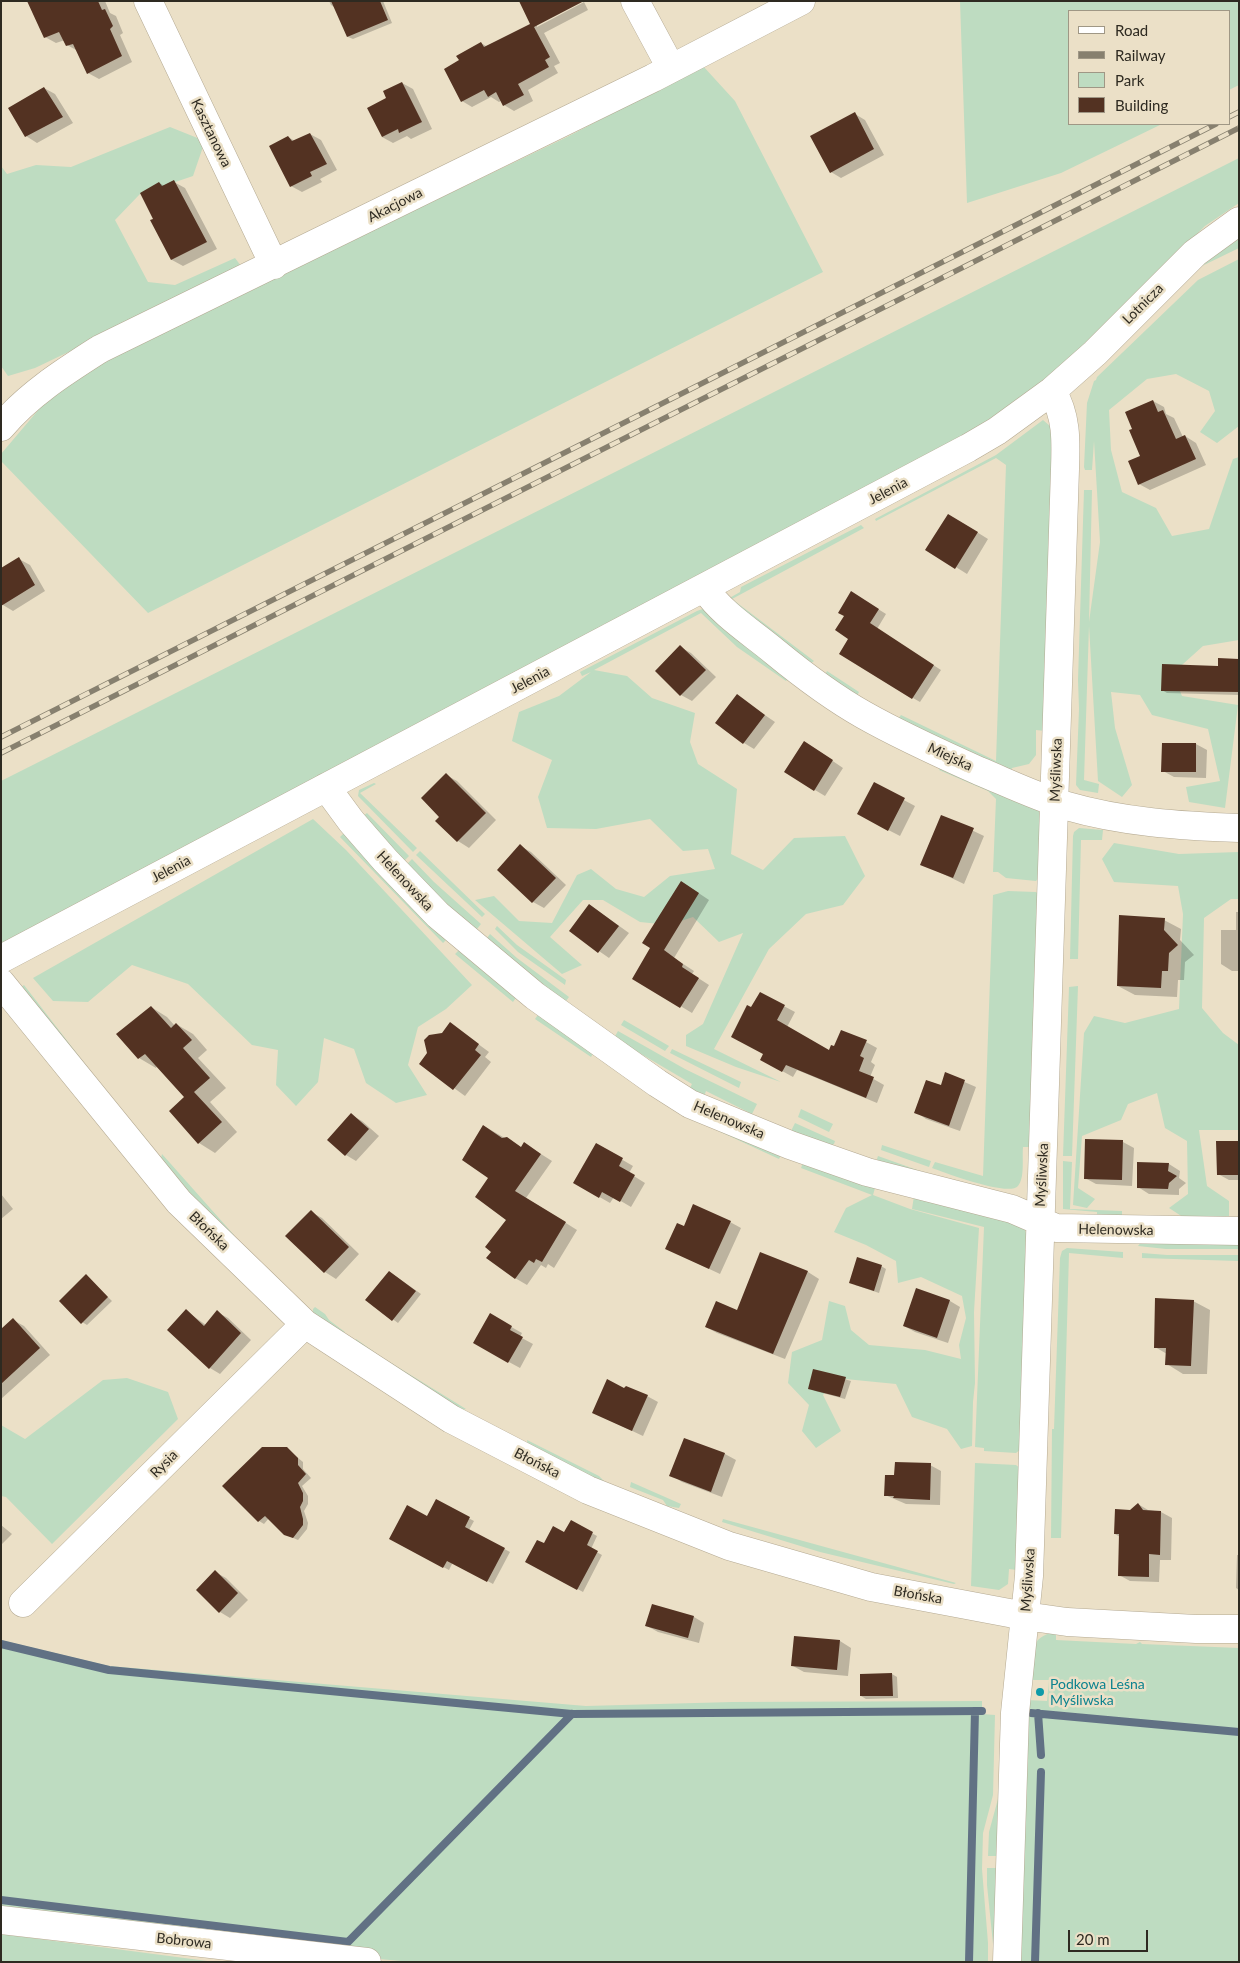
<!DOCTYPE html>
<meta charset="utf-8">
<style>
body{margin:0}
#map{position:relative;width:1240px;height:1963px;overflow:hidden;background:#ebe0c7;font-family:Lato,sans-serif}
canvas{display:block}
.frame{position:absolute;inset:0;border:2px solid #2e2a21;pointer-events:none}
.legend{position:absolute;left:1068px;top:10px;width:162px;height:115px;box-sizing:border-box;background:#ebe0c7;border:1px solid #9f9785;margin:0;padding:6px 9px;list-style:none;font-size:15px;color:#2e2a21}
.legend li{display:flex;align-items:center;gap:10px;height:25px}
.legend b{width:25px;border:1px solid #9f9785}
.scale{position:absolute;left:1068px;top:1930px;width:80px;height:22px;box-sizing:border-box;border:2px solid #2e2a21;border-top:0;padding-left:6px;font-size:15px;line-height:18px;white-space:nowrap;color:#2e2a21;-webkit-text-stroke:4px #ebe0c7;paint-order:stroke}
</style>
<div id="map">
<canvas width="1240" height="1963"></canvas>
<div class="frame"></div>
<ul class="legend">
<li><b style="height:6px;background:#fff"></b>Road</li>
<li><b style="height:6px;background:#87806f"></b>Railway</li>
<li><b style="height:14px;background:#bedcc1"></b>Park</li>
<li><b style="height:14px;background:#533222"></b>Building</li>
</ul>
<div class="scale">20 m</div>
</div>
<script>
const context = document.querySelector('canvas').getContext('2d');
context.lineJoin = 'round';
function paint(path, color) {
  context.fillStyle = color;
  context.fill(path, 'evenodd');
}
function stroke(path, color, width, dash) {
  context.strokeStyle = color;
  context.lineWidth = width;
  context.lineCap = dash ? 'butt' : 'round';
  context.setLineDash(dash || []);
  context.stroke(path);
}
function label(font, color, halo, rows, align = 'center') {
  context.font = font + ' Lato,sans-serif';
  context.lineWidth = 5;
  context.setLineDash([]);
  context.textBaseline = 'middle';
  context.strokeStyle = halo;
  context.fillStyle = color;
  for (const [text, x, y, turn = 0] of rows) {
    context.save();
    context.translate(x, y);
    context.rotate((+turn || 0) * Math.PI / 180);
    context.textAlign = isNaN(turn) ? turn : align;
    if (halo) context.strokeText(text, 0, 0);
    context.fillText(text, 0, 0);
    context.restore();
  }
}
const green = new Path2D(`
 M960,1h279v84l-10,5v-79h-160v113h93l-101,49 -94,30z
 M703,66l32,35 88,171 -675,341 -147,-152v-7l50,-59 56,-37 460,-221z
 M170,127l35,14 -12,35 -53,18 -25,26 33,62 27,3 60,-27 9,12 -48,21 -161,77 -27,8 -7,-10v-200l6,8 29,-9 35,2z
 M1239,158v45l-34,23 -144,142 -52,41 -149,85 -380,196 -479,259v-168z
 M1239,236v12l-37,18z
 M1239,259v167l-22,17 -17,-11 15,-21 -6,-20 -33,-17 -29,5 -38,31 2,40 11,42 34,16 16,28 37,-7 24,-70 6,-2v183l-36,6 -30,27 9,23 56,9 -13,103 -36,-6 -3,-15 34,-6 -12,-52 -56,-14 -12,-20 -29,-3 4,36 17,57 -10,12 -24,-16 -9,-155 -5,154 15,4 -1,9 -18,-3 -4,-5 3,-76 -1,-29 6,-190h8l-3,132 11,-80 -6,-101 -2,29h-7l-1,-3 3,-64 7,-22 2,-1 1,-3 101,-97z
 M1043,420l7,6 3,5 -8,300 -9,-1v25l-7,9 -17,4 -2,8 -112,-57 3,-4 95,46 10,-296 -10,-7 -120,63 -1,-2 121,-64z
 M861,525l3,3 -132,71 82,62 -5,4 -83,-65 14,-8 1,-5z
 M708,607l82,69 -4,5 -49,-34 -36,-34 -107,57 33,6 25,22 43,15 -5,29 8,22 39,25 -6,65 32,16 31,-32 51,-2 20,40 -22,29 -37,9 -37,35 -55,100 67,33 -45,-15 -50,-21v-11l17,-11 40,-91 -24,9 -26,-25 -24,8 -29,-3 -37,-22h-20l-33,37 32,28 -20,9 -87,-74 19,-4 25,25 33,2 25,-48 14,-6 25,20 28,8 26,-21 45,-7 -7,-20 -25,2 -33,-32 -54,10 -49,-1 -9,-31 14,-37 -40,-19 7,-29 40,-16 32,-24 -9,4 -2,-4 117,-61z
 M827,671l32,21 -4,8 -30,-25z
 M941,765l96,42 3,7v62l-4,5 -30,-3 -8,-6h-5l3,-73 -8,-8 -49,-21z
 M374,783l2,1 -16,9 57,55 -4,4 -55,-56 1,-6z
 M367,813l42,43 -7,7 -39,-47z
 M313,819l33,31 126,135 -26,24 -28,18 -10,38 19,30 -31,8 -30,-20 -12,-34 -30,-11 -6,44 -22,24 -20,-21 2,-35 -26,-5 -64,-61 -56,-19 -44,37 -35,-1 -20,-23z
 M1079,828l24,2 -1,10h-21l-3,119h-8l3,-123 1,-4z
 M347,830l98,104 1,6 -3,3 -103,-106z
 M1114,843l65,11 60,-2v47h-8l-27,19 -2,90 21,25 16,12v85h-40l8,56 22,15v15l-37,7 -23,-15 19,-14 -1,-53 -22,-13 -8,-35 -29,11 -7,16 -39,16 -4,52 17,11 -8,9 -14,-3 11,-172 10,-17 31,7 54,-14 4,-95 -5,-28 -64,-4 -12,-23z
 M420,851l65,63 -3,3 -66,-62z
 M412,859l22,23 47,42 -4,5 -6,1 -66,-64z
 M1008,891l28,1 4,4 -9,251h-8c-1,11 2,31 -5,39 -9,11 -72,-13 -86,-18l3,-6 48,14 10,-281z
 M497,926l20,19 49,35 -1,5 -47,-33 -23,-23z
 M490,934l27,24 52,39 -3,4 -6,1 -73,-64z
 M458,951h6l54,44 -5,7 -58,-48z
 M24,985l96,124 24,27 -7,-1 -117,-147z
 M1078,986l-6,170h-9l6,-169z
 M540,1012l55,38 -4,7 -56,-38z
 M624,1020l45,26 -4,5 -44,-26z
 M618,1031l67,38 72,35 -5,10 -46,-23 -4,11 -15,-9 5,-9 -78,-46z
 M672,1049l69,33 -2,6 -69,-35z
 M801,1109l32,15 -4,8 -31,-15z
 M795,1123l40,18 -1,3 -6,3 -37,-16z
 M712,1128l69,27 -2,4z
 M882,1145l49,16 -2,6 -48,-17z
 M162,1154l72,81 -9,2 -65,-74z
 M878,1156l70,25 -68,-17 -3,-5z
 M804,1160l71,28 -2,7 37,14 69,19 -5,84 1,71 -2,19 -1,44 -11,3 -14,-20 -35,-12 -16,-33 -61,-6 -12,17 18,36 -25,17 -14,-17 7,-26 -21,-22 4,-31 30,-12 7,-39 16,5 6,24 18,15 56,5 36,9 -2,-14 7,-27 -4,-22 -41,-19 -23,6 -2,-22 -30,-16 -32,-13 12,-24 26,-13 -71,-27z
 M1063,1161l9,1 -2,47 52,2v6l-25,3v-8l-34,-3z
 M914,1196l94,23 17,10 1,5 -5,215 -5,4 -32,-2v-3l-9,-1 9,-220 -72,-18z
 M1142,1241h93l3,4 1,4h-73l-28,-3z
 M1067,1248l56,4v6l-54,-5 -8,285h-10l1,-109h2l6,-171 2,-7z
 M1142,1253l25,2h72l-1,6 -96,-3z
 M315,1307l10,7 4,6 16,12 -7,2 -25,-20v-5z
 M356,1339l24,17 86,53 -6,1 -104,-64z
 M127,1378l41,14 10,27 -126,125 -46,-47 -5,-1v-71l24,14 78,-59z
 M527,1440l72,36 8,8 -79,-36z
 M975,1463l41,2 5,4 -4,101 -8,-1 -1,15 -9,6 -28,-4z
 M631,1482l50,22 -2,4 -12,-2 -4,-6 -33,-13z
 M723,1519l233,64 -2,1 -134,-32 -98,-30z
 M1056,1632v8l80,4 4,-2 2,2 97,4v314h-220l8,-262 20,1 2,-21h-21c3,-23 0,-44 28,-48z
 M1,1640l108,26 477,40 146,-4 250,-1v13l13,1 -2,80 -10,38 -1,36 6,74v19h-576l-66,-6 -345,-41z
 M998,1799v57h-10l1,-24z
 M987,1868h11l-2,77 -3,-1 -6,-59z
 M1,1934l214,28h-214z`);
const shadow = new Path2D(`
 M28,1h77l5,12 6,3 7,17 -3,2 12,27 -33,17 -11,-6 -10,-22 -11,-6 -2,-5 -9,3 -11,-6z
 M329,1h54l9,22 -39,16 -5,-2 -12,-29 -5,-3z
 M584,2l4,8 -44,23 16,30 -6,3 4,7 -30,17 5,11 -19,10 -10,-6 -2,-5 -3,2 -8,-5 -19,10 -10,-6 -2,-41 21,-17 5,3 51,-22v3z
 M402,83l11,6 19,40 -21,10 -4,-3 -14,7 -11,-6 6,-39z
 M44,88l11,6 18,29 -36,20 -11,-7z
 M855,114l10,6 19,35 -43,23 -10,-6z
 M310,134l11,6 16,30 -17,9 2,3 -20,10 -11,-6 -3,-49 7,4z
 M174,182l11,6 32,61 -34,17 -11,-6 -18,-41 5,-36 6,3z
 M1153,401l11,6 2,7 8,4 9,19 2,-1 11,7 10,22 -56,25 -11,-6 3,-28z
 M959,521l29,18 -21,35 -40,-25z
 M19,559l11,6 15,26 -32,20 -10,-6z
 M859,597l27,17 -9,15 64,41 -21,32 -7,-4 -63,-60z
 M680,647l11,6 25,24 -24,24 -11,-6 -25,-24z
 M1239,660v35l-72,-2 -5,-3z
 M737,696l38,26 -21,27 -10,-6z
 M1196,744l11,6 -1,28 -32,-1 -11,-6z
 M815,749l28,19 -18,28 -10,-6z
 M446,775l11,6 39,39 -27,28 -11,-7 -21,-20 4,-4z
 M874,784l41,22 -15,30 -31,-16z
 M942,816l42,20 -20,48 -42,-20z
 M520,846l11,6 35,33 -22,23 -11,-6 -34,-32z
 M682,882l27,18 -35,58 20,13 -2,3 17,11 -17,28 -58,-35 18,-30z
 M590,905l39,28 -20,25 -39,-27z
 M1236,912h3v59h-7l-11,-7v-34h15z
 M1164,920l17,9 -1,11 14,15 -9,7 -1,18h-6l-1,17 -42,-2 -17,-9z
 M761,994l34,18 -8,15 43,24 36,-9 11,6 -6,14 4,3 -5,12 14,8 -7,18 -80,-33 -4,7 -20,-11 -8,-12 -13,-45z
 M151,1007l16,10 8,9 1,-2 17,10 14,16 -9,8 28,30 -16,14 27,30 -22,21 -16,-10 -13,-46 -29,-31 -1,2 -17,-10z
 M451,1024l38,28 -4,5 6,5 -26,34 -44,-32z
 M946,1074l30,13 -16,44 -34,-12 -10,-7 25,-25z
 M351,1115l11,6 17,15 -23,25 -10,-6z
 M484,1126l38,22 3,-4 27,17 -26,37 51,32 -23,38 -6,-4 -2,4 -5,-3 -14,20 -12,-7 -22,-26 15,-33 -18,-41z
 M1123,1142l11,6 -2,38 -36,-2 -11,-6z
 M1239,1142v38h-10l-11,-6z
 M597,1145l36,21 -4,7 16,10 -14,24 -17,-10 -4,6 -35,-20z
 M1138,1163l31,1 11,7 -1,7 7,5 -7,6v6l-30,-1 -11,-7z
 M1,1194l12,15 -12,10z
 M311,1212l11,6 37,36 -23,25 -11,-7 -38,-36z
 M730,1222l11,6 -21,46 -53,-25 17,-22z
 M761,1254l47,18 11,7 -34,80 -68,-26 -11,-6 32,-16z
 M881,1266l5,3 -7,24 -24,-8z
 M394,1275l27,19 -23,29 -31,-23z
 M86,1276l26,25 -25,24 -5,-3z
 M950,1301l10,6 -12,36 -33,-11 -11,-6z
 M1193,1301l17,9 -3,64h-24l-16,-10v-10l-12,-7z
 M186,1311l20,14 11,-13 11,6 23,22 -31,34 -10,-6z
 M490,1315l32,18 -2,4 13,7 -13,24 -46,-25z
 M13,1320l11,6 26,29 -49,44v-68z
 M814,1370l37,11 -6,18 -30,-8 -5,-3z
 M624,1390l23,6 11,6 -15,34 -49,-23z
 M685,1439l40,15 11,6 -14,37 -40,-15 -11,-7z
 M287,1449l16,13v7l8,9 -9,8 6,10v8l-4,7 4,12 -1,6 -9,11 -14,-6 -15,-16 -5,6 -5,-3z
 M930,1465l11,6 -1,34 -34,-1 -21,-9 10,-18z
 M436,1501l38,20 -5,9 41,22 -17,32 -40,-22 -4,8 -59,-31 37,-22z
 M1138,1504l10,6 13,2 11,6 -1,42h-11l-1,22 -29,-1 -11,-6 1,-38 -5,-3 15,-23z
 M571,1522l26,14 -6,13 11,6 -19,37 -56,-31 17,-17 20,-10z
 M1,1525l11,9 -11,11z
 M1237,1555h2v35l-3,-2z
 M215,1572l11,6 22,22 -18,18 -10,-6z
 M694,1617l10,6 -5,20 -41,-11 -11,-6z
 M840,1641l11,7 -3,28 -44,-4 -11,-6z
 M892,1674l5,3 1,21 -32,1 -5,-3v-21z`);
const stream = new Path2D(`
 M1,1644l108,26 463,44 410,-3
 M1031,1713l208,19
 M1038,1713l3,42
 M1,1900l347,42 224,-228
 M969,1962l6,-251
 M1035,1962l6,-190`);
const building = new Path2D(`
 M27,1h71l4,9 3,-1 8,17 -3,3 12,27 -35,18 -14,-30 -7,2 -7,-14 -15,6z
 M331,1h49l8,19 -41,17z
 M519,1h65l-50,26 16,30 -5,3 4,7 -31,17 6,11 -21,11 -7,-14 -8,5 -4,-7 -23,12 -17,-33 15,-9 -3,-4 25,-14 3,5 46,-23z
 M402,82l20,40 -23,11 -1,-4 -16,8 -15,-29 19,-10 -3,-7z
 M44,87l19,30 -38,20 -17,-29z
 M855,112l19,37 -44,24 -20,-37z
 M310,133l17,31 -17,8 2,4 -22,11 -21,-41 19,-10 4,5z
 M174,180l33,62 -36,18 -21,-40 3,-1 -13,-26 19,-11 3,4z
 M1153,400l5,12 5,-2 13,29 9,-4 11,24 -58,26 -10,-24 12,-5 -11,-26 3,-1 -7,-17z
 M948,514l30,18 -23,37 -30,-19z
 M19,557l16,28 -34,21v-38z
 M851,591l28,18 -9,14 64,42 -22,34 -73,-45 9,-15 -13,-9 9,-14 -6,-3z
 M680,645l26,25 -26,26 -25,-25z
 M1218,658l21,1v33l-78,-1 1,-27 56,2z
 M737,694l28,21 -22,29 -28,-21z
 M804,741l29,19 -19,31 -30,-19z
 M1162,743h34v29h-35z
 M446,773l40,40 -29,29 -22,-21 4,-4 -18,-19z
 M874,782l31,16 -17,33 -31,-17z
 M941,815l33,13 -21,50 -33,-13z
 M520,844l36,34 -24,25 -35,-33z
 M681,881l18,12 -35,57 19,14 -1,3 17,11 -19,30 -48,-29 18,-31 -8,-5z
 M589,904l30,22 -21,27 -29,-22z
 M1119,915l46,3 -1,12 14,15 -9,8 -1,18h-6l-1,17 -44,-2z
 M760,992l25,13 -8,15 52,30 2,-5 3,1 7,-16 26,10 -7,16 4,2 -5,13 15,6 -8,21 -80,-33 -4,7 -22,-12 3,-6 -32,-17 16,-32 4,2z
 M151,1006l20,22 5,-5 16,17 -9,8 27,30 -16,14 28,30 -24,22 -29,-33 15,-14 -39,-43 -7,5 -22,-25z
 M450,1022l29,22 -4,6 6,5 -28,35 -34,-26 8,-11 -3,-13 5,-5 13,-2z
 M945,1072l20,8 -16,46 -35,-13 12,-33 15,5z
 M351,1113l18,16 -24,27 -18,-16z
 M483,1125l19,13 5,-1 14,10 3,-5 17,12 -26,37 51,31 -24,40 -6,-3 -2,4 -5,-3 -14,19 -29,-21 5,-6 -6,-5 21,-27 -31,-23 13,-19 -26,-18z
 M1085,1139l38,1 -1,40 -38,-1z
 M1216,1141h23v34h-22z
 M596,1143l27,15 -4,8 16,9 -15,27 -18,-10 -3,6 -26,-15z
 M1137,1162l32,1 -1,8 9,5 -8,7 -1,6 -31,-1z
 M693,1204l38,17 -22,48 -44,-20 12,-26 7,3z
 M311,1210l38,37 -25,26 -39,-37z
 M760,1252l48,19 -35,83 -68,-27 11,-26 21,9z
 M857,1257l25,8 -8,26 -25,-8z
 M389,1271l27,20 -24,30 -27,-21z
 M86,1274l22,23 -27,27 -22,-23z
 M916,1288l34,12 -13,38 -34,-12z
 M1155,1298l39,2 -3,66 -26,-1 1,-17h-12z
 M186,1309l18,17 13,-16 24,23 -32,36 -42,-39z
 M490,1313l22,13 -2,4 13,7 -15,26 -35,-20z
 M13,1318l27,30 -39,36v-55z
 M813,1369l33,8 -6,20 -32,-8z
 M607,1379l17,9 2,-2 22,9 -16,36 -40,-18z
 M684,1438l41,15 -14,39 -42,-16z
 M262,1447h25l11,11v7l8,9 -8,9 5,10v8l-3,6 3,12v6l-10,13 -9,-3 -19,-19 -7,6 -36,-36z
 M895,1462l36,1 -1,37 -37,-2 1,-2h-10l1,-21h9z
 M436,1499l34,18 -5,10 40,21 -18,34 -40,-21 -4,7 -54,-29 18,-34 20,11z
 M1138,1503l5,7 18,1 -1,44 -11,-1v23l-31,-1 1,-42h-5l1,-25 15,1z
 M571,1520l22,12 -6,13 11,6 -21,39 -52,-28 12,-22 7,3 9,-17 11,6z
 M215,1570l23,23 -19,20 -23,-23z
 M652,1604l42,12 -6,22 -43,-12z
 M794,1636l46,4 -3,30 -46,-4z
 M892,1673l1,23h-33v-22z`);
const minor = new Path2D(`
 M148,1l126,264
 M635,1l36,67
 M1,427c28,-33 63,-55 99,-78l553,-271 148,-77
 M705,589c17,25 46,43 70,63 28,23 57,45 89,63 37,21 77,39 115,56 29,12 58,26 88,35 55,16 114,20 172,22
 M326,787l25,34 34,39 53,55 97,81 122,87 33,21 100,41 77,27 145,37 44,19 183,3
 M1,959l967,-511 29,-17 55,-40 43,-38 100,-100 44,-32
 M1,983l178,219 126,122 146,95 137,71 141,56 142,41 154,29 42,6 129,7h43
 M23,1603l282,-279
 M1,1920l366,42
 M1007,1962l8,-249 14,-137 36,-1107c1,-28 2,-53 -13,-78`);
const rail = new Path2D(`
 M1229,117l10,-5
 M1,737l1215,-613
 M1,753l1238,-625`);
const markers = [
 [1040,1692,5,"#0f9aa8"]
];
const streetNames = [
 ["Kasztanowa",211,133,64],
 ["Akacjowa",395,205,-27],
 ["Lotnicza",1143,304,-45],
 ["Jelenia",888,491,-28],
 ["Jelenia",530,680,-28],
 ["Miejska",950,757,25],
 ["Myśliwska",1056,770,-88],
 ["Jelenia",171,869,-28],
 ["Helenowska",405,881,47],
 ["Helenowska",729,1120,23],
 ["Myśliwska",1042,1175,-87],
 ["Helenowska",1116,1230,1],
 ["Błońska",209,1231,44],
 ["Błońska",537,1463,27],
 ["Rysia",164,1464,-45],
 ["Myśliwska",1028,1580,-86],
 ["Błońska",918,1595,10],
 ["Bobrowa",184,1941,6]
];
const cultureNames = [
 ["Podkowa Leśna",1050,1684],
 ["Myśliwska",1050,1700]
];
paint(green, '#bedcc1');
paint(shadow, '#0003');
stroke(stream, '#617184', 8);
paint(building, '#533222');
stroke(minor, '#b4a992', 29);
stroke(minor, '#fff', 28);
stroke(rail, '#87806f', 5.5);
stroke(rail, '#ebe0c7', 4, [11]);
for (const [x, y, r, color] of markers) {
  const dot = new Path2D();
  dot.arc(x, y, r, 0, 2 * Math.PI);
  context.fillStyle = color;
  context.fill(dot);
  stroke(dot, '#ebe0c7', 2);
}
label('14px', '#2e2a21', '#ebe0c7', streetNames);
label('14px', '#0d838f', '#ebe0c7', cultureNames, 'left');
</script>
